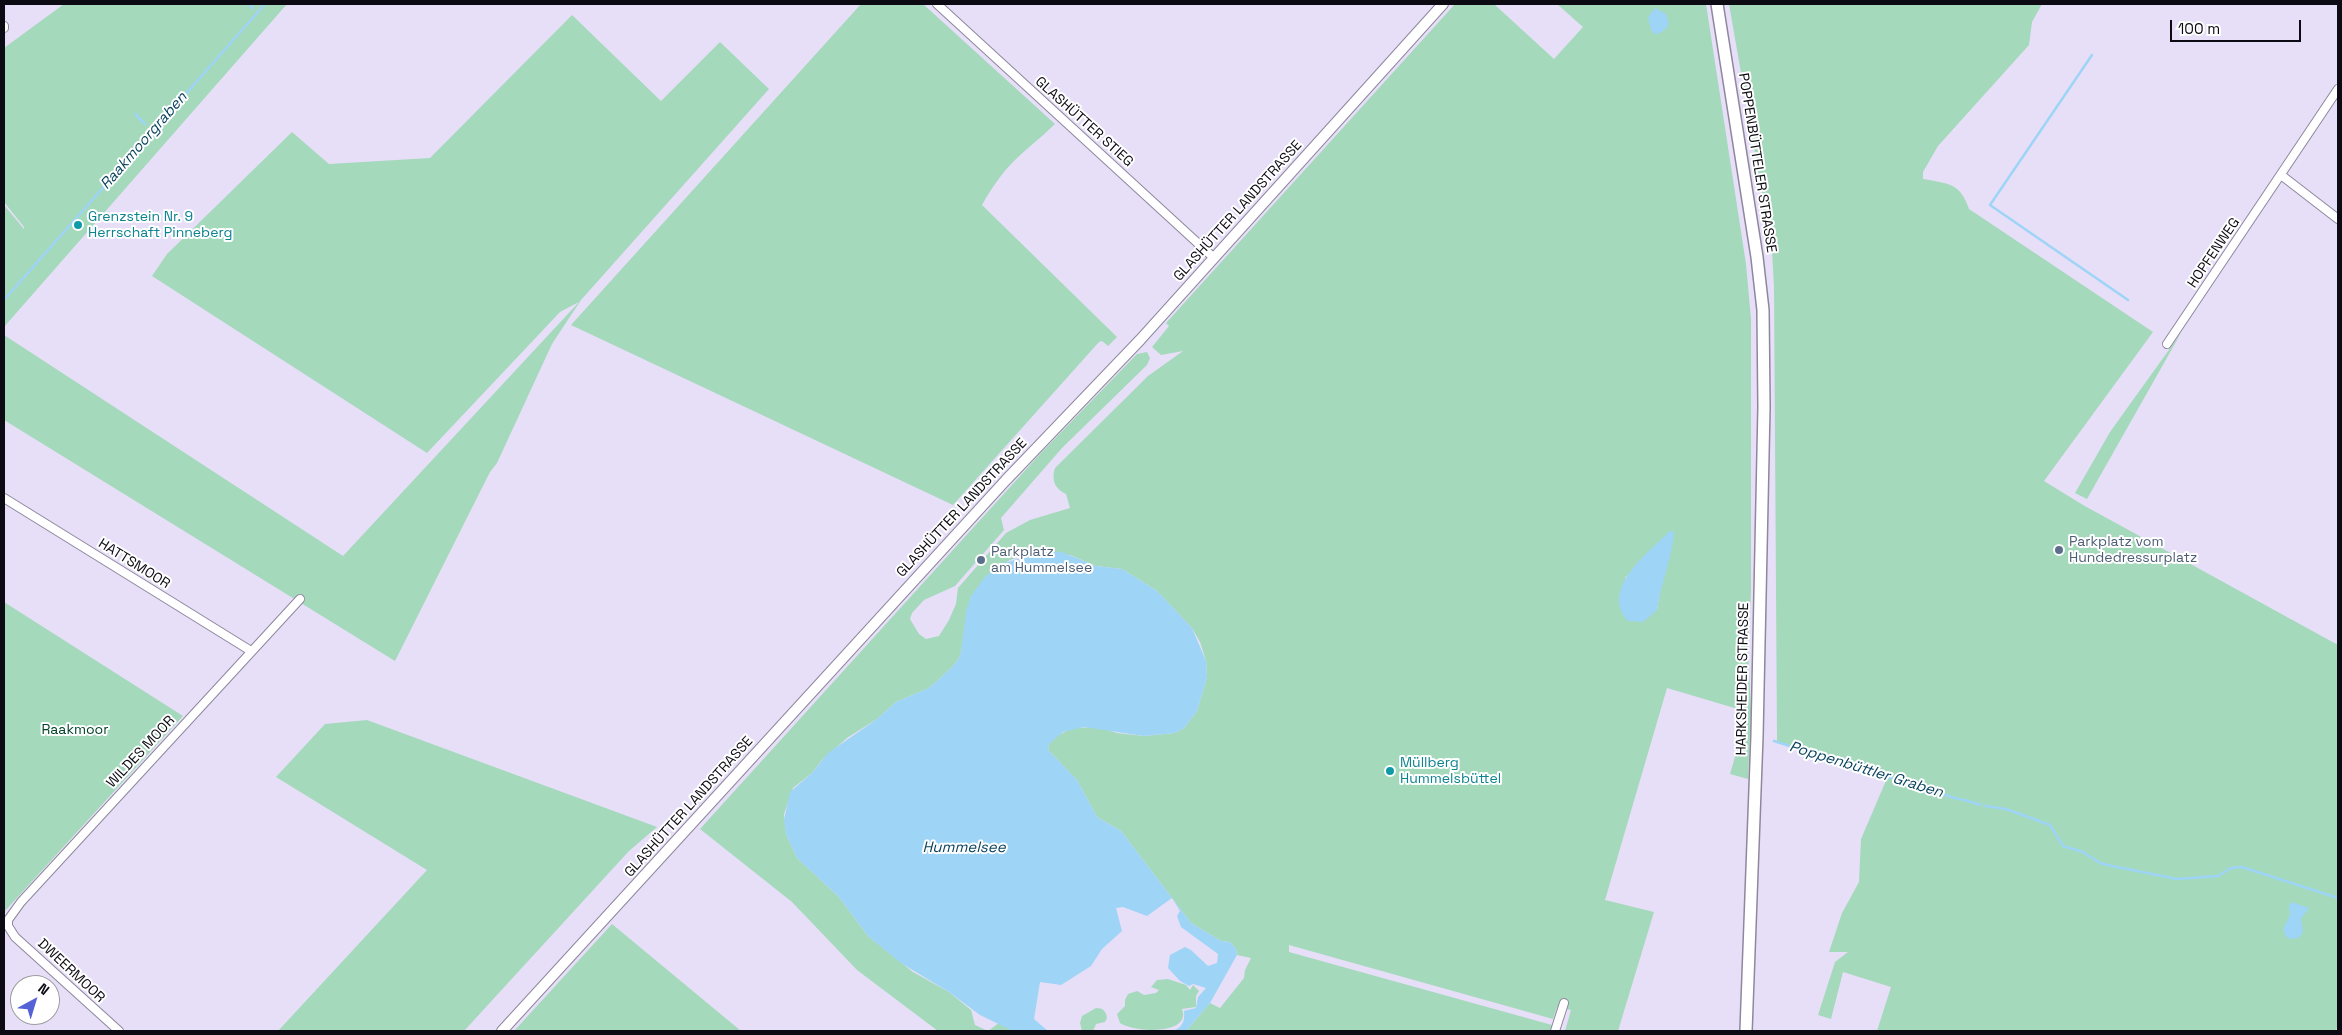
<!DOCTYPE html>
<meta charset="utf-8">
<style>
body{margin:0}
#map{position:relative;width:2342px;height:1035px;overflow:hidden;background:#e7dff8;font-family:"Space Grotesk",sans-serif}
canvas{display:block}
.frame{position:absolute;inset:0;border:5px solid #0c0a12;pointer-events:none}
.north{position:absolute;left:10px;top:975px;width:50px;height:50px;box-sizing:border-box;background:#fff;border:1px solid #9e9da0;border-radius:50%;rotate:39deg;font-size:14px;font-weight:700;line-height:20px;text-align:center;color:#0c0a12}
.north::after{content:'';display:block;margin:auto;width:18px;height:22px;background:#5461d7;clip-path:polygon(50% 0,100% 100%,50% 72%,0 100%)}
.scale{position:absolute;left:2170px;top:20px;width:131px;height:22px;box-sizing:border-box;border:2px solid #0c0a12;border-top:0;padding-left:6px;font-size:15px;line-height:18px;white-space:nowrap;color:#0c0a12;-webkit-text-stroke:4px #fff;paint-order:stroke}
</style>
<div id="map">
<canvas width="2342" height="1035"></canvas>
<div class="frame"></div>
<div class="north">N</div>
<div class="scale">100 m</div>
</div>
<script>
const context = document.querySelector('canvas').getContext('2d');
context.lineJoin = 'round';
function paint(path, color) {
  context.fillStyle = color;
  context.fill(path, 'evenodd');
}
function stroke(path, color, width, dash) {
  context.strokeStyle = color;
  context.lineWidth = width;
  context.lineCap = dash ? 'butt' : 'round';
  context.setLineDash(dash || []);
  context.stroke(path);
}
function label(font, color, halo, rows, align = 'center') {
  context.font = font + ' "Space Grotesk",sans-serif';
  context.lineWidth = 4;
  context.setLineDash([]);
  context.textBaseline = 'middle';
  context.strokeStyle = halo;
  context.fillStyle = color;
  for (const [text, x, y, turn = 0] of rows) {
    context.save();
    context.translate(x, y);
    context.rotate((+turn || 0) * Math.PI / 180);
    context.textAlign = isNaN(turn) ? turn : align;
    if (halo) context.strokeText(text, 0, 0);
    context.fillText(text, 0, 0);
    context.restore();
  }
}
const green = new Path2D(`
 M64,4h223l-283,323v-122l20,24v-2l-20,-25v-154z
 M861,4h62l132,120c-13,13 -28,24 -41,37 -13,13 -23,28 -32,44l135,132 -9,9 -6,-5 -3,1 -146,163 -382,-180z
 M1455,4h39l60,55 29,-32 -26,-23h149l40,260 5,55v275l-3,52 3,66 -3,67 -18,-5 18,-62 -81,-24 -62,212 49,12 -36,119h-53l6,-21 -14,-3 -4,12 -264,-74v7l263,73 -1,6h-365l24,-28 10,5 24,-30 1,-8 6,-12 -14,-3 -1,-6 -6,-7 -9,-1 -30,-18 -70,-92 -24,-14 -20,-37 -29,-30 1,-6 7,-8 17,-8 25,-1 19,6 27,3 31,-3 9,-5 13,-17 10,-34 -1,-16 -6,-19 -8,-14 -35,-37 -35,-22 -26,-3 -26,-11 -39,-2 -21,7 -20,13 -19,23 -10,56 -3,8 -9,10 -20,18 -33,14 -19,17 -30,19 -25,22 -10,13 -19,15 -9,26 2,20 11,24 42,39 29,39 45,36 36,20 22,18 4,15 13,6 11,-8 14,8h-75l-81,-61 -65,-68 -92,-73 340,-375 97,-100 10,-2 3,6 -3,7 -85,83 -61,70 3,12 -49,56 -31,14 -12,13 -2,6 9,15 7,5 13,-3 10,-16 7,-16 2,-16 48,-55 24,-13 40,-12 -4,-14c-11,-5 -15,-14 -11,-26l93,-92 35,-25 -22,4 -9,-8 17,-21 -3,-3zM1670,532l-13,78 -32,-32z
 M1729,4h313l-10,18 -3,23 -91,101 -15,26v7c25,5 37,3 46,30l184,123 -109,149 39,24 255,140v378l-2,8h-459l14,-44 -48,-15 -12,47 -13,-4 17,-53 13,-10h-19l13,-39 17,-31 2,-43 27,-63 -111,-35 -3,-454 -2,-36z
 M572,15l89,86 59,-59 49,47 -188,211 -29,44 -55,119 -7,9 -95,189 -391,-241v-85l339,221 236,-254 -19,10 -133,141 -275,-177 15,-22 125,-122 37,32 101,-6z
 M2181,333l-94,166 -12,-6 35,-61z
 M4,602l179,114 -179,196z
 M367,720l290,107 -28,24 -165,180h-186l149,-161 -151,-93 49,-53z
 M612,924l129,107h-227z
 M1168,979l18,6 4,5 3,-5 6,6 -3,5v11l-14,2c10,26 -47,24 -62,14l-3,-9 8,-8v-6l3,-6 9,-3 7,4 12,-2 3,-3 -8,-3 6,-7z
 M1096,1008c7,0 10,3 11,10l-2,4 -9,2 -3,7h-11l-2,-8 2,-7z`);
const water = new Path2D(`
 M1655,8l11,6 3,9 -3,6 -10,6 -5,-5 -3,-13z
 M1670,531l4,1c-2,26 -13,51 -17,78l-14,12 -15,-1c-29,-32 20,-68 42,-90z
 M1044,551l18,1 34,14 26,3 35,22 35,37 14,33 1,16 -10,34 -13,17 -9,5 -31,3 -60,-9 -21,5 -14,12 -1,6 29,30 20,37 24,14 70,92 30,18 9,1 6,7 1,6 -27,48 -24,28h-13c10,-4 12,-10 11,-20l12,-3 2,-11 8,-9 -13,-4 -4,2 -9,-5 -12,-13 2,-13 15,-8 6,3 17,16 9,-3 1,-9 -37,-27 -4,-11 3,-5 -8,-13 -25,18 -24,-9 -7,1 6,23 -20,18 -11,17 -30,19 -21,-3 -6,37 14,12h-35l-33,-16 -31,-23 -48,-29 -33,-27 -29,-39 -42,-39 -11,-24 -2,-14 6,-28 22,-19 16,-20 49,-34 19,-17 33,-14 20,-18 9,-10 3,-8 5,-40 5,-16 14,-19 16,-13z
 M2292,902l17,6 -8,11 2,13 -4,6 -9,1 -4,-2 -3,-8 7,-14 -1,-10z`);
const stream = new Path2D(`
 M249,4l4,4
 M2092,55l-102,150 138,95
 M135,114l10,10
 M4,300l261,-296
 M1774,741l184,58
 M1961,799l20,6
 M1985,806l21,3 44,16 13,21 20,6 17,11 12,3 65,13 41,-3 13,-8 11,-1 96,31`);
const minor = new Path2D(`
 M937,4l277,254
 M4,26v2
 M2281,175l57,44
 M2167,344l171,-255
 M4,498l247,153
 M119,1031l-104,-94 -7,-11v-6l13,-18 279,-303
 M1555,1031l9,-28`);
const tertiary = new Path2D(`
 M502,1031l504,-551 134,-140 303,-336`);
const secondary = new Path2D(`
 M1717,4l40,253 6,53 1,97 -7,329 -11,295`);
const markers = [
 [78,225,5,"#0f9aa8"],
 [2059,550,5,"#5c6f8a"],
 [981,560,5,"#5c6f8a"],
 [1390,771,5,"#0f9aa8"]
];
const streetNames = [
 ["GLASHÜTTER STIEG",1084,122,42],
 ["POPPENBÜTTELER STRASSE",1757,163,81],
 ["GLASHÜTTER LANDSTRASSE",1238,211,-48],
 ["HOPFENWEG",2214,253,-56],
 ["GLASHÜTTER LANDSTRASSE",962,508,-47],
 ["HATTSMOOR",134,564,32],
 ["HARKSHEIDER STRASSE",1743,679,-89],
 ["WILDES MOOR",141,752,-47],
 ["GLASHÜTTER LANDSTRASSE",689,807,-48],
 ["DWEERMOOR",71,971,43]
];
const cultureNames = [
 ["Grenzstein Nr. 9",88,217],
 ["Herrschaft Pinneberg",88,233],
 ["Müllberg",1400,763],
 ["Hummelsbüttel",1400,779]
];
const serviceNames = [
 ["Parkplatz vom",2069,542],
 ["Hundedressurplatz",2069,558],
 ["Parkplatz",991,552],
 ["am Hummelsee",991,568]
];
const parkNames = [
 ["Raakmoor",75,730]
];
const waterNames = [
 ["Raakmoorgraben",144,141,-49],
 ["Poppenbüttler Graben",1866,770,17],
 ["Hummelsee",964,848]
];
paint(green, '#a4d9bc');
paint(water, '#9ed4f6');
stroke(stream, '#9ed4f6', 2.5);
stroke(minor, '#8e879d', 10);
stroke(tertiary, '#8e879d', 12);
stroke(secondary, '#8e879d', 14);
stroke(minor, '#fff', 8);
stroke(tertiary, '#fff', 10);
stroke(secondary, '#fff', 11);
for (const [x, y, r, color] of markers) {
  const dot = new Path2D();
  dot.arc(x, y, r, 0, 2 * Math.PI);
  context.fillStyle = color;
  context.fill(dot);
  stroke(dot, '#fff', 2);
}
label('14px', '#0c0a12', '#fff', streetNames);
label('14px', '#0d838f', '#fff', cultureNames, 'left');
label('14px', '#4e5e75', '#fff', serviceNames, 'left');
label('14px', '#01422a', '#fff', parkNames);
label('italic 15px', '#043f5b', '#fff', waterNames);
</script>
